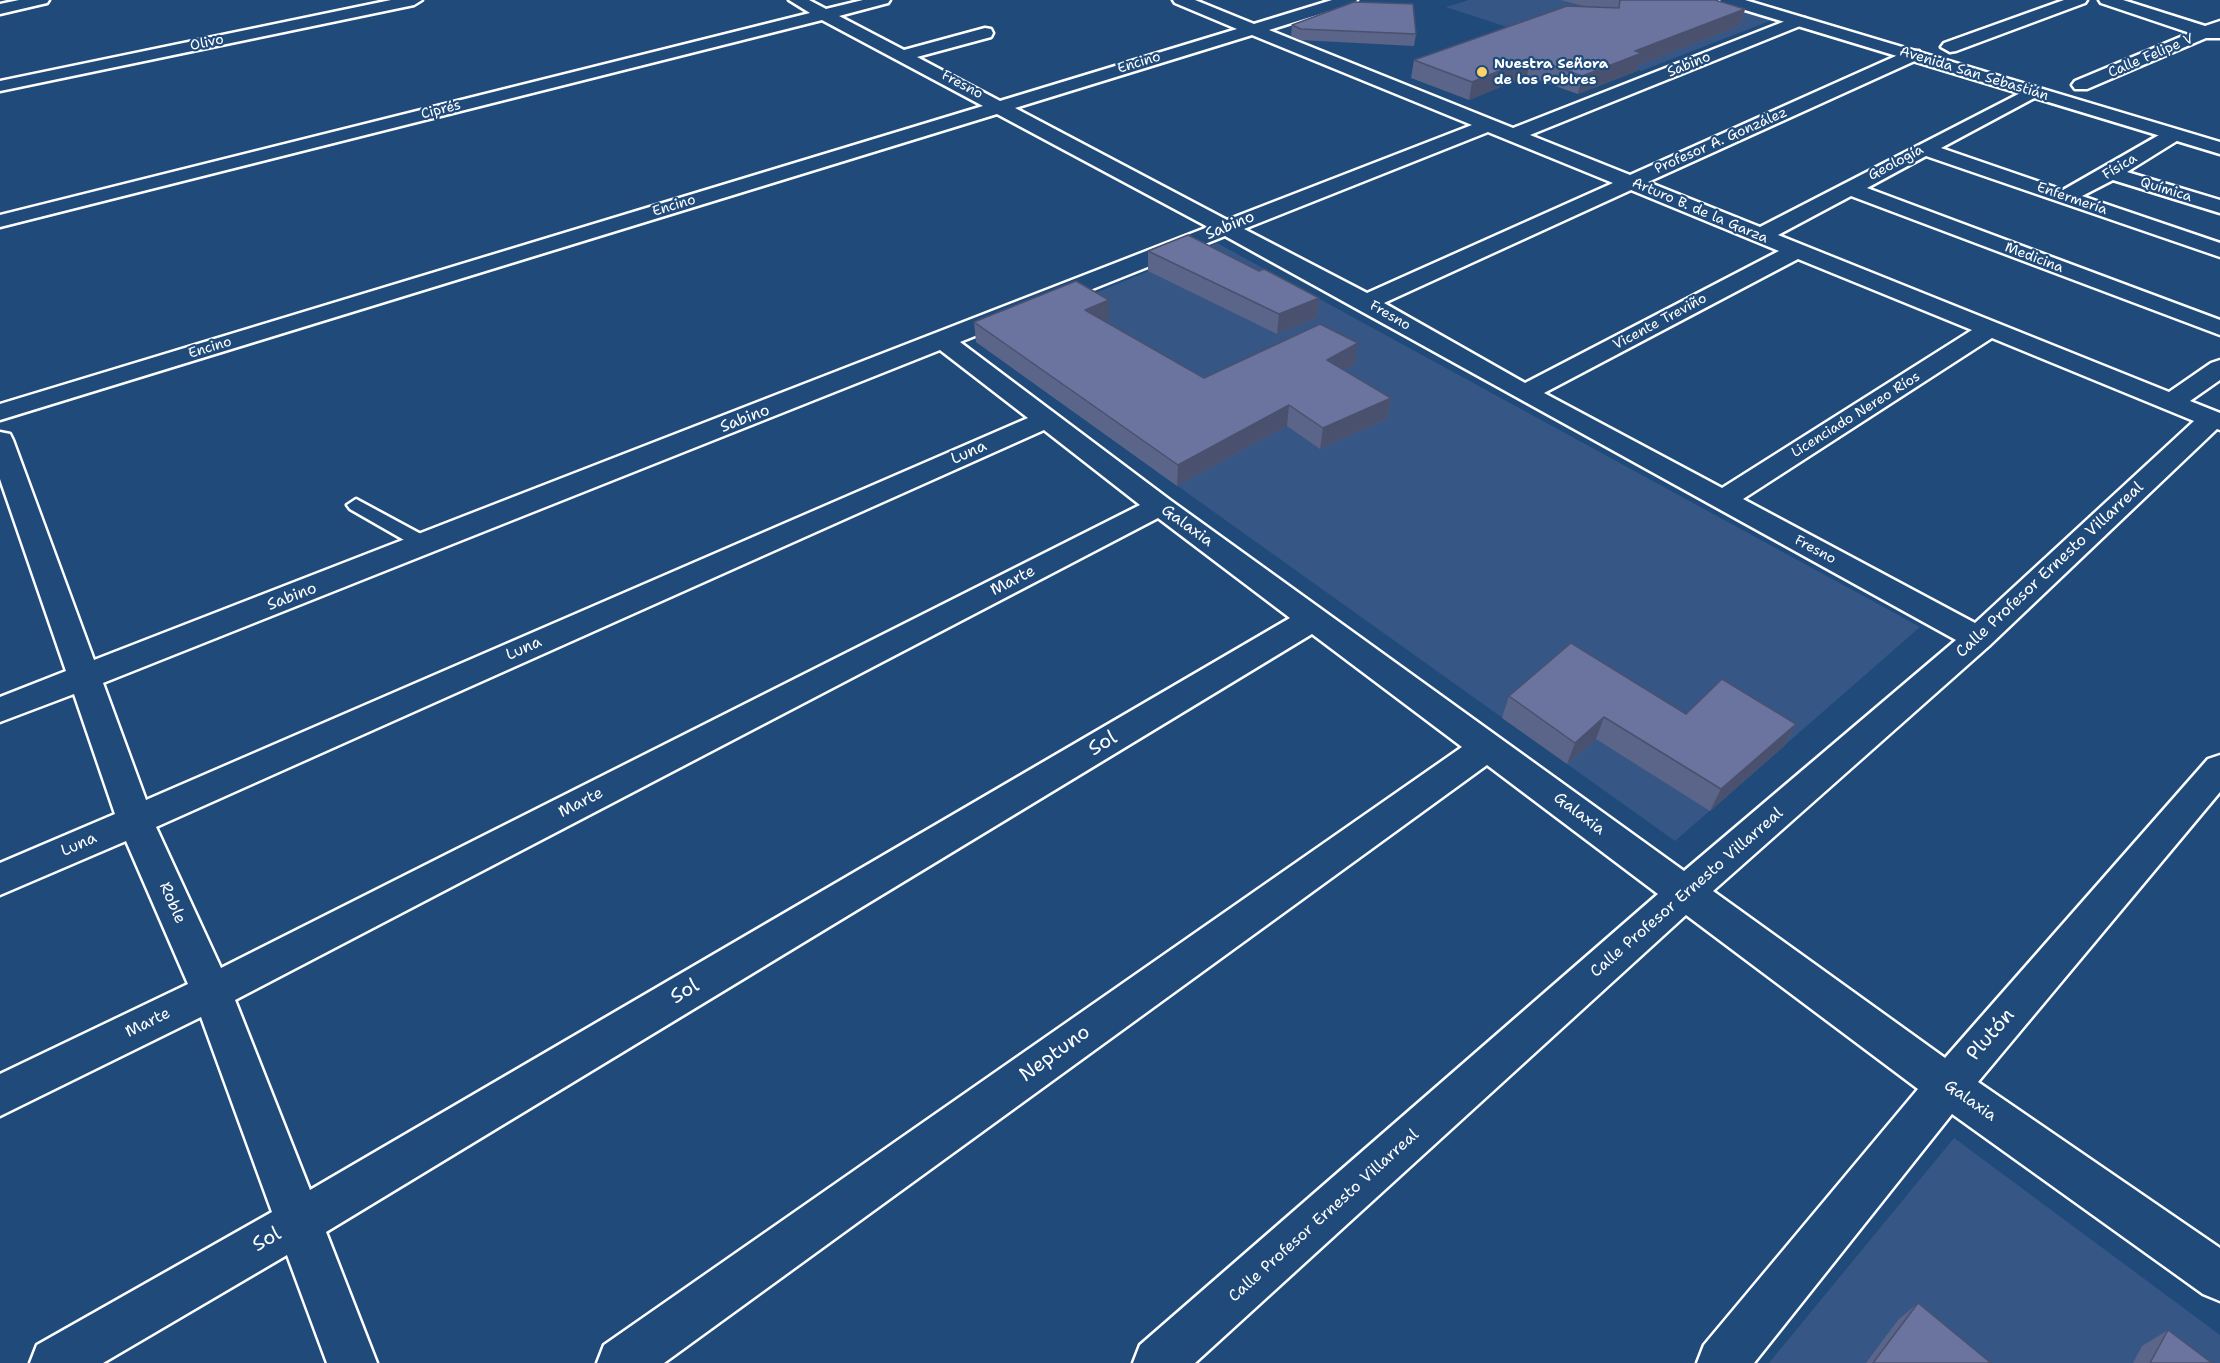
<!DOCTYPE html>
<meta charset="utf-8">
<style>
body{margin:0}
canvas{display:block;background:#1f4a7a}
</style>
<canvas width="2220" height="1363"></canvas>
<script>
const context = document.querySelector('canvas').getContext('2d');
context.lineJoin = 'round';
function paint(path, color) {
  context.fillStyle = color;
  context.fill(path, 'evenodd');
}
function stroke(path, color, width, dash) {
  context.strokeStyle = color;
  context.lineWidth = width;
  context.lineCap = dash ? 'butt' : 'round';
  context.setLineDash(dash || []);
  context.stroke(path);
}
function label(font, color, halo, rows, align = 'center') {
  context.font = font + ' "Shantell Sans",sans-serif';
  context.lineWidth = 4.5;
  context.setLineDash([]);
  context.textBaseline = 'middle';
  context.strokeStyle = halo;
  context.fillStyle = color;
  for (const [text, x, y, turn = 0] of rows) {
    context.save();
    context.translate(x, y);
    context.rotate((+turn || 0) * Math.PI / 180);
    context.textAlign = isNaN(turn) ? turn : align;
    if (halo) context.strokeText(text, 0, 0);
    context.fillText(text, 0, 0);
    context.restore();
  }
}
const built = new Path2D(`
 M1469,0h238l65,20 -131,51 -195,-64z
 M1217,243l703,384 -245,214 -699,-499z
 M1954,1138l266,197v28h-451z`);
const service = new Path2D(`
 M356,499l76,41 2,4 -2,4h-14l-68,-39 -3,-4z`);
const minor = new Path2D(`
 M19,0h30l-2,3 -47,11v-10z
 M391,0h31l-8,5 -414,86v-10z
 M789,0h20l17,9 37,-9h27l-2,3 -49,13 65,34 81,-22 6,1 2,4 -2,4 -74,20 83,44 237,-72 -62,-26 -2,-3h22l59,24 78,-24h25l-2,3 -86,27 244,98 280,-110h12l2,3 -2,3 -275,111 100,40 277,-124h12l3,4 -3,4 -271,123 112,45 272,-140 6,1 3,4 -3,4 -97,52 122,42 103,-59h14l3,4 -3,4 -53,33 93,28v13l-107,-33 -31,16 138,47v14l-294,-101 -59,32 353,132v15l-369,-139 -73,39 391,157 42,-29 9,-3v20l-30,21 30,12v17l-3,-1 -228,217 -276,245 232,167 263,-299 12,-4v37l-242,290 242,166v53l-17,-7 -251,-180 -198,249h-57l7,-18 214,-256 -232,-174 -491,448h-62l7,-18 518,-451 -171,-129 -823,598h-67l7,-18 858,-598 -150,-113 -986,598 51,131h-50l-40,-108 -184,108h-73l7,-18 235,-133 -71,-195 -201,99v-42l188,-90 -62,-143 -126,54v-32l115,-49 -41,-120 -74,28v-25l66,-26 -66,-192v-47l10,2 3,6 81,220 1114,-433 -211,-113 -997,306v-16l983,-298 -161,-86 -822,207v-12l810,-202zM1252,35l220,90 -245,95 -212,-112zM1488,132l125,51 -246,110 -123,-64zM1631,190l148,61 -254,132 -141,-80zM1225,236l731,404 -272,231 -514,-371 -210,-158zM1798,259l174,71 -250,158 -178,-95zM1992,338l202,83 -219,202 -232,-124zM940,350l88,68 -882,382 -43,-117zM1044,430l96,75 -919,463 -65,-141zM1158,518l132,100 -980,572 -75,-190z
 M2064,0h23l-2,3 -129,48 -6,1 -9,-5 3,-4z
 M2099,0h24l82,26 15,-5v17h-14l-119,51h-12l-3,-4 3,-4 115,-48 -89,-30z`);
const secondary = new Path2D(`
 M1720,0h25l475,142v12l-498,-151z`);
const wall = new Path2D(`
 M1561,0h154l30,9 -5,17 -101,39 -2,6 -59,23 -51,-18 -58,24 -58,-22 3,-18 169,-54z
 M1292,25l124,9 -2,12 -114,-6 -9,-4z
 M1148,251l111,20 60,27 -2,20 -40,16 -129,-63z
 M1109,300v20l-4,1 99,57 151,-14 -11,6 47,28 -4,21 -67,30 -33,-23 -110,60 -201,-144 -2,-20z
 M1509,696l177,18 110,10 -12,22 -74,65 -114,-72 -29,25 -65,-46z
 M1918,1303l73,60h-125l32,-43z
 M2168,1330l44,33h-79l9,-17z`);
const shadedWall = new Path2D(`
 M1745,9l-5,17 -101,39 -2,6 -59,23 4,-18 53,-25z
 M1531,58l-4,18 -58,24 3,-18z
 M1319,298l-2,20 -40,16 2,-20z
 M1109,300v20l-24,10v-20z
 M1358,343l-3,21 -30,16 2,-20z
 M1391,398l-4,21 -67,30 3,-21z
 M1289,405l-2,21 -110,60 1,-21z
 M1604,717l-8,22 -29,25 8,-21z
 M1796,724l-12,22 -74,65 11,-22z`);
const building = new Path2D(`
 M1620,0h95l30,9 -110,42 7,2 -60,23 -51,-18 -59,24 -58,-22 153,-54 52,2z
 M1354,2l59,2 3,30 -115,-5 -9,-4z
 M1188,235l71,36 5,-2 55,29 -40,16 -131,-63z
 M1076,281l33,19 -24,10 119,68 116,-54 38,19 -31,17 64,38 -68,30 -34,-23 -111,60 -204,-143z
 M1571,643l115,71 36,-35 74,45 -75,65 -117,-72 -29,26 -66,-47z
 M1918,1303l73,60h-118z
 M2168,1330l44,33h-62z`);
const markers = [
 [1482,72,6,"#ffd166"]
];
const farStreetnames = [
 ["Olivo",207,43,-12],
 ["Calle Felipe V",2151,56,-23],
 ["Encino",1139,63,-17],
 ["Sabino",1689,65,-22],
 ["Avenida San Sebastián",1974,74,17],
 ["Fresno",962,85,28],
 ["Ciprés",441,110,-14],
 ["Profesor A. González",1721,141,-24],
 ["Geología",1896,163,-28],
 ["Física",2120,167,-31],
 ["Química",2166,190,17],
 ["Enfermería",2072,199,19],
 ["Encino",674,206,-17],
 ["Arturo B. de la Garza",1700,211,23],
 ["Medicina",2034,258,21],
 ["Fresno",1390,316,30],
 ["Vicente Treviño",1660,322,-28],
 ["Encino",210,348,-17],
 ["Licenciado Nereo Ríos",1856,415,-32],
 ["Fresno",1815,550,28]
];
const farPoinames = [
 ["Nuestra Señora",1494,64],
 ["de los Poblres",1494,80]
];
const streetNames = [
 ["Sabino",1230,226,-22],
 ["Sabino",745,419,-21],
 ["Luna",969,453,-24],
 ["Galaxia",1187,526,36],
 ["Calle Profesor Ernesto Villarreal",2050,570,-43],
 ["Marte",1013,581,-27],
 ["Sabino",292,597,-21],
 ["Luna",524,649,-24],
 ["Marte",581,803,-27],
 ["Galaxia",1579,814,37],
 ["Luna",79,845,-24],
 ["Calle Profesor Ernesto Villarreal",1687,893,-41],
 ["Roble",172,903,66],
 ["Marte",148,1023,-26],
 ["Galaxia",1970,1101,35],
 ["Calle Profesor Ernesto Villarreal",1324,1216,-42]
];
const nearStreetnames = [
 ["Sol",1103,744,-31],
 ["Sol",685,992,-31],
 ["Plutón",1991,1035,-49],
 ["Neptuno",1055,1054,-36],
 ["Sol",267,1240,-30]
];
paint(built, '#365785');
stroke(service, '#fff', 5);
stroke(minor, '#fff', 5);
stroke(secondary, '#fff', 5);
paint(service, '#1f4a7a');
paint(minor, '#1f4a7a');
paint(secondary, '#1f4a7a');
paint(wall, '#5b6489');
paint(shadedWall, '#4a516f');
paint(building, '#6a749f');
stroke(building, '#4a516f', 1.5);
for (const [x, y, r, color] of markers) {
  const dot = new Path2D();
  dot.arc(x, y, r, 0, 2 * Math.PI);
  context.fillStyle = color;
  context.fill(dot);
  stroke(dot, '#1f4a7a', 2);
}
label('14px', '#fff', '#1f4a7a', farStreetnames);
label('bold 14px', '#fff', '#1f4a7a', farPoinames, 'left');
label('16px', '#fff', '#1f4a7a', streetNames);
label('20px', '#fff', '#1f4a7a', nearStreetnames);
</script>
